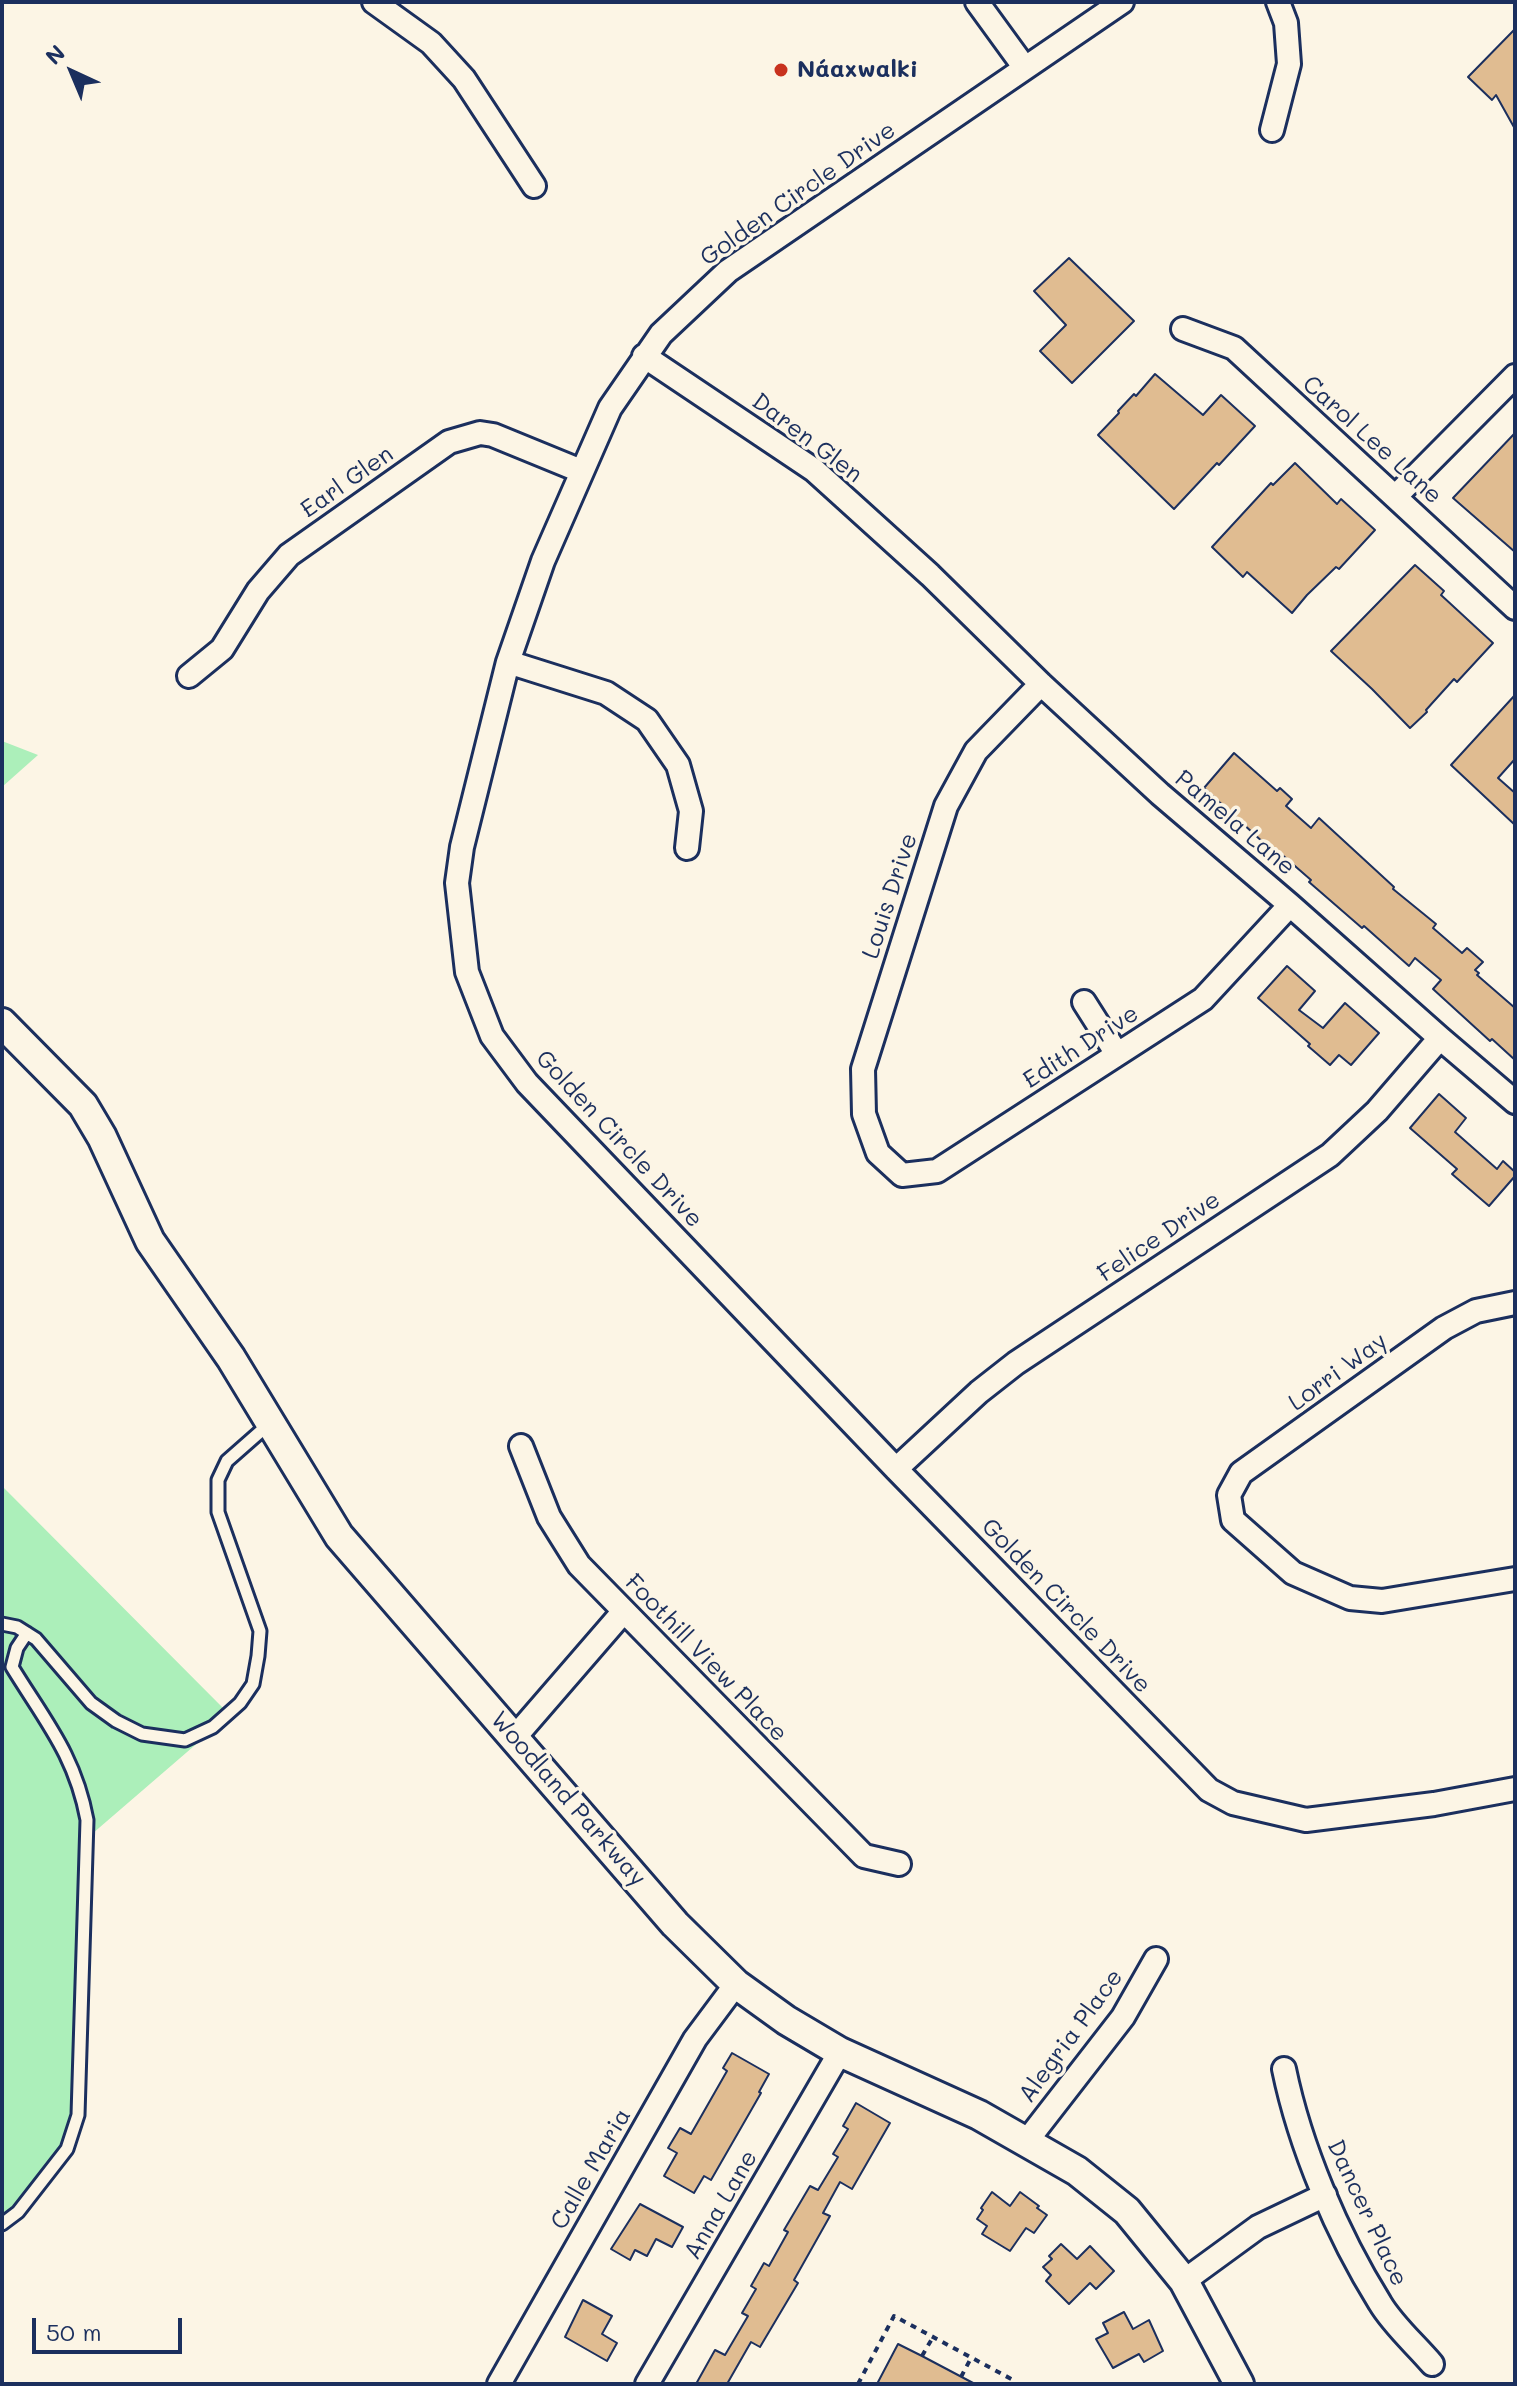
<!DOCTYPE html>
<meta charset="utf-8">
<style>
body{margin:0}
#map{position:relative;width:1517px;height:2386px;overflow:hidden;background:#fcf5e5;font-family:Mali,sans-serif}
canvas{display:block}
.frame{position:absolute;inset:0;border:4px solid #1b2f5e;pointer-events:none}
.north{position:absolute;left:32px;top:32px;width:80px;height:80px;-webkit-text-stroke:6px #fcf5e5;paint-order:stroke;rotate:316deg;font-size:22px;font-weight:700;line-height:32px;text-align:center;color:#1b2f5e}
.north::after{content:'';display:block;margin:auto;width:28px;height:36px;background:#1b2f5e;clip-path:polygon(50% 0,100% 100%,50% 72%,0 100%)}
.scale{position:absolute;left:32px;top:2318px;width:150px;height:36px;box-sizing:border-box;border:4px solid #1b2f5e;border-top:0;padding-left:10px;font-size:24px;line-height:28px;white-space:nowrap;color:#1b2f5e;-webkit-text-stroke:6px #fcf5e5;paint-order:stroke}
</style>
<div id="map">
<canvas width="1517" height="2386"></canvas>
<div class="frame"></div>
<div class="north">N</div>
<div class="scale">50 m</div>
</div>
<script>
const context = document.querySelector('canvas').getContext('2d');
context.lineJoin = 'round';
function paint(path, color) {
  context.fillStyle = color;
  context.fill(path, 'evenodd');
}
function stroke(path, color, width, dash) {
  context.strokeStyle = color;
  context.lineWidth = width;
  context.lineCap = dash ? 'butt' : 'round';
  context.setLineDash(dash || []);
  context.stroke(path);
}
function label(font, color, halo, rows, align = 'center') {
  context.font = font + ' Mali,sans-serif';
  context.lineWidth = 7;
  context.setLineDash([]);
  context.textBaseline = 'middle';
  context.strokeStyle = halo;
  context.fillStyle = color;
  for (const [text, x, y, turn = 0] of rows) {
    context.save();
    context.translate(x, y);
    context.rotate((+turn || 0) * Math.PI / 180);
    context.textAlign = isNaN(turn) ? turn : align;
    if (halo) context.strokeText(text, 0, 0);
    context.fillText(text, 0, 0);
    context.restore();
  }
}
const green = new Path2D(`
 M2,741l36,14 -36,32z
 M2,1486l228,229 -145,125 -6,271 -18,47 -59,65z`);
const building = new Path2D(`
 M1515,29v100l-19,-34 -4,5 -24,-23z
 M1069,258l65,63 -62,62 -32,-32 26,-26 -32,-34z
 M1155,374l48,41 18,-20 34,31 -36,39 -2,-2 -43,46 -76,-74 21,-22 -1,-2 16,-17 2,2z
 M1515,433v119l-62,-54z
 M1295,463l42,41 4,-5 34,31 -36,39 -3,-2 -29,28 -15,18 -45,-41 -4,5 -31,-30 59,-64 2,2z
 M1415,565l29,26 -3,4 52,48 -36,39 -3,-3 -28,31 1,2 -17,16 -38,-39 -41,-38z
 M1515,695v64l-17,19 17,15v32l-64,-60z
 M1234,753l43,38 3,-3 12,11 -6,7 25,22 8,-10 75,69 -1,2 43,35 -3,4 29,25 5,-5 16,14 -8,8 4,3 -2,2 38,33v52l-23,-21 -2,2 -57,-52 8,-9 -26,-22 -6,8 -45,-40 -2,2 -53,-46 2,-2 -31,-27 -2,3 -74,-68z
 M1287,966l28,25 -16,19 24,18 22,-25 34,30 -28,32 -12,-10 -9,10 -22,-19 2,-2 -52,-46z
 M1439,1094l27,24 -11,14 42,37 6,-8 12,11v4l-26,30 -37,-32 5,-5 -47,-41z
 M732,2053l37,21 -10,18 2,1 -50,87 -7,-4 -10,17 -30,-17 13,-23 -9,-5 12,-20 11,6 36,-63 -4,-3z
 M856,2103l34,20 -38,66 -12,-7 -17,31 7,3 -36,64 4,3 -38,64 -9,-5 -24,42h-31l19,-34 10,5 23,-39 -6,-3 14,-24 -5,-3 13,-23 5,3 19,-34 -4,-2 26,-44 8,4 20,-33 -5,-3 15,-25 -5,-3z
 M992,2192l18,14 10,-14 19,14 -2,2 10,7 -13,18 -8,-5 -16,23 -28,-17 5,-8 -10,-7 6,-9 -2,-2z
 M640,2204l43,23 -11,20 -16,-8 -9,17 -12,-6 -5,10 -19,-11z
 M1061,2244l16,15 13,-13 24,25 -18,18 -6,-6 -21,21 -23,-23 5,-6 -8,-8 9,-8 -3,-3z
 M583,2300l29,16 -10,18 15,9 -10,18 -42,-24z
 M1124,2312l9,17 16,-9 14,31 -19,11 -5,-8 -26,14 -17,-29 12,-6 -5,-10z
 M898,2344l24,12 53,28h-98z`);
const path = new Path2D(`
 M922,2356l11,-19
 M961,2377l10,-19
 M858,2384l36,-68 121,65 -1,3`);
const service = new Path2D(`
 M2,1624l15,3 19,12 55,64 25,18 26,13 43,6 28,-13 27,-24 13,-19 5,-28 2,-25 -42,-119v-32l9,-19 42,-37
 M2,2224l16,-12 49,-63 11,-34 9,-295c-12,-65 -42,-99 -75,-153l5,-19 10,-15`);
const minor = new Path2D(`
 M374,2l57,41 33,36 70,107
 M977,2l48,66
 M1122,2l-394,269 -67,63 -51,74 -67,153 -35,101 -46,185 -5,36 10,89 25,64 35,47 369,386 313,321 24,13 73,17 128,-16 81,-15
 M1272,130l17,-66 -3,-41 -8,-21
 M1183,329l51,19 281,260
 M644,356l170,114 116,105 111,109 119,110 130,111 150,133 75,64
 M1396,496l119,-120
 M508,662l98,31 41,27 31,45 13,46 -4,37
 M189,676l33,-27 36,-58 31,-36 160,-113 31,-9 13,2 88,36
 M1041,684l-65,67 -30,55 -83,263 1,45 14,39 24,22 35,-4 266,-172 87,-94
 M1084,1002l33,52
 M1515,1303l-39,8 -32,17 -203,145 -12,22 4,25 60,53 57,25 32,3 133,-22
 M521,1446l28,71 30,48 285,291 35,8
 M896,1469l83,-77 37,-29 314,-208 47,-44 63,-73
 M515,1737l109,-126
 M1284,2069c16,78 53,165 96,234 13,22 35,41 52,61
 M1026,2142l97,-125 33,-58
 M1184,2281l74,-54 67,-32
 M499,2384l196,-345 41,-55
 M647,2384l193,-332`);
const tertiary = new Path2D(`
 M2,1023l81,82 19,32 48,104 81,117 108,178 336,388 61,60 50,36 54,32 139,63 98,56 50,40 57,70 55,103`);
const markers = [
 [781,70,8,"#c8321e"]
];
const poiNames = [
 ["Náaxwalki",797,70]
];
const streetNames = [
 ["Golden Circle Drive",798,194,-35],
 ["Daren Glen",807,438,37],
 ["Carol Lee Lane",1372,440,42],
 ["Earl Glen",347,482,-35],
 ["Pamela Lane",1235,823,40],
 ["Louis Drive",890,896,-72],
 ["Edith Drive",1081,1047,-33],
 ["Golden Circle Drive",619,1139,47],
 ["Felice Drive",1159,1237,-34],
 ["Lorri Way",1338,1372,-36],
 ["Golden Circle Drive",1066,1606,46],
 ["Foothill View Place",706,1658,46],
 ["Woodland Parkway",568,1799,49],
 ["Alegria Place",1071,2036,-54],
 ["Calle Maria",591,2169,-60],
 ["Anna Lane",721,2205,-60],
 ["Dancer Place",1367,2213,65]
];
paint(green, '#acefba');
paint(building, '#e0bc91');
stroke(building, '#1b2f5e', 2);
stroke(service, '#1b2f5e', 17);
stroke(minor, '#1b2f5e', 28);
stroke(tertiary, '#1b2f5e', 34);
stroke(path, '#1b2f5e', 4, [6, 6]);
stroke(service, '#fcf5e5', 11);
stroke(minor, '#fcf5e5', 22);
stroke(tertiary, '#fcf5e5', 28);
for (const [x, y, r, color] of markers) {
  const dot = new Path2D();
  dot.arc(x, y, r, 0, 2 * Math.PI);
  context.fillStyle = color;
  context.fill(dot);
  stroke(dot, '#fcf5e5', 3);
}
label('bold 24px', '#1b2f5e', '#fcf5e5', poiNames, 'left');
label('24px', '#1b2f5e', '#fcf5e5', streetNames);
</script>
